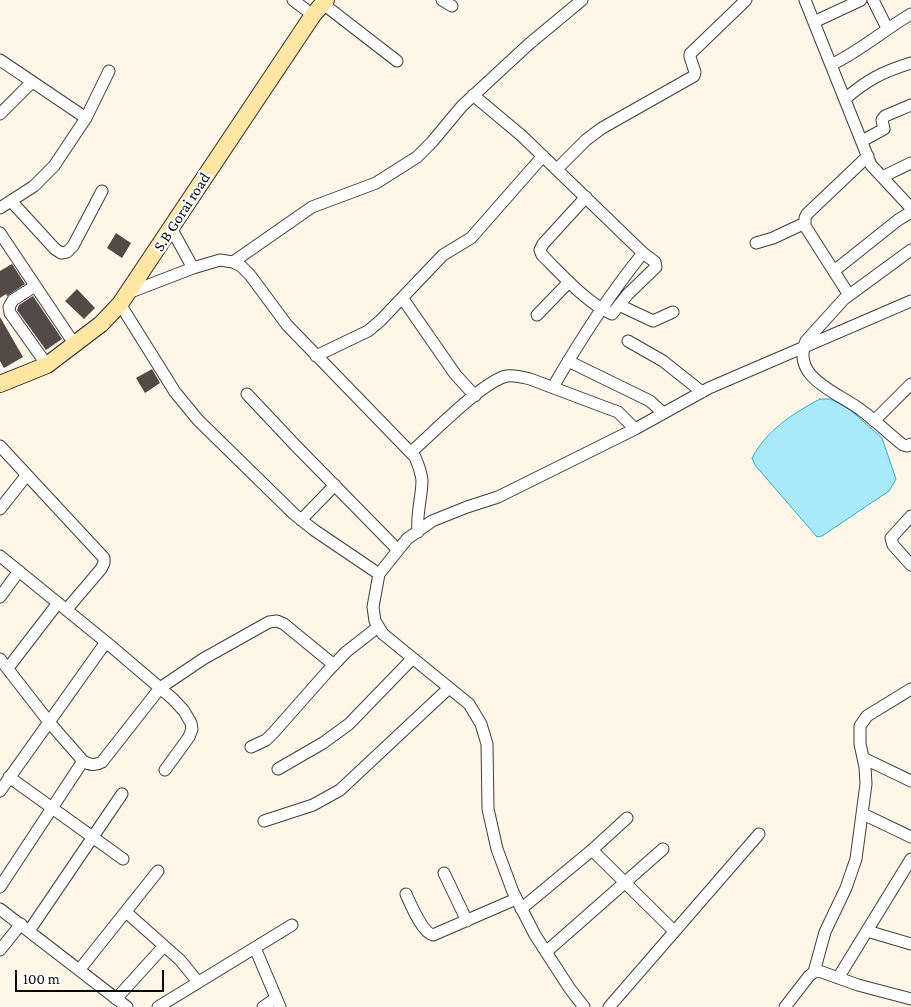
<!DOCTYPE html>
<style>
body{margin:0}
#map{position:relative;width:911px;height:1007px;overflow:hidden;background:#fff6e7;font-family:"Crimson Pro",serif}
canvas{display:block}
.scale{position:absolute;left:15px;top:970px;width:149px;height:22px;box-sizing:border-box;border:2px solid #0a0a0a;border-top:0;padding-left:6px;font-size:15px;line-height:18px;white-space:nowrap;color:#0a0a0a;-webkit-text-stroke:4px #fff;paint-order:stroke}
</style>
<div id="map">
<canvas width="911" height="1007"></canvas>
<div class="scale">100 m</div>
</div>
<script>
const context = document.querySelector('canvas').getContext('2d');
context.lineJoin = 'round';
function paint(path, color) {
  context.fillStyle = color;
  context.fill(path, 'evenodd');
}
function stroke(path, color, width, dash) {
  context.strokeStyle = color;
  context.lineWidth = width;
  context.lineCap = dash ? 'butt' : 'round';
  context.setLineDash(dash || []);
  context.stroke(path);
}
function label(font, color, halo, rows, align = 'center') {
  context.font = font + ' "Crimson Pro",serif';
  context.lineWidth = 5;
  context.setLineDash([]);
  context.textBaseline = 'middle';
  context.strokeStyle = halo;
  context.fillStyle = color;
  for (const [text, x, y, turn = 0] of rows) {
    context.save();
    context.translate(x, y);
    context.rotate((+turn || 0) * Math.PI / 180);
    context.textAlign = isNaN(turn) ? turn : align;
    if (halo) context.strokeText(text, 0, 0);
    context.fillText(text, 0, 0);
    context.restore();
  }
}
const water = new Path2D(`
 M820,399h10l17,8 35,31 14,41 -7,12 -67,45 -5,1 -62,-72 -3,-7c15,-28 40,-44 68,-59z`);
const building = new Path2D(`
 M116,233l15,10 -9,15 -15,-10z
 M12,264l13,20 -18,12 -1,-2 -6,4v-27z
 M77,289l18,19 -11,11 -19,-18z
 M33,296l29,43 -16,11 -29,-40 2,-5z
 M0,317l23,40 -19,11 -4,-7z
 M152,369l8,14 -15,10 -9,-15z`);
const street = new Path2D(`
 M293,0l20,15
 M442,0l10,6
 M805,0l66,165 40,43
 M873,0l14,28
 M322,3l75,58
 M814,22l47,-22
 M0,60l86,58
 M831,65c29,-14 53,-35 80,-51
 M473,95l49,41 121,117c-34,42 -63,87 -90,134
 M845,99c22,-19 37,-27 66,-36
 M0,114l32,-32
 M862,141l22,-12 -2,-9 3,-4 26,-11
 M557,169l29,-29 16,-12 92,-52 1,-4 -5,-15v-3l56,-54
 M882,177l29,-14
 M586,197l-43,47 -3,6 2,5c19,19 46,49 70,59l16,-20 28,-27 -1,-5 -12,-9
 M11,201l44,48 6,4 6,-1 6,-6 29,-55
 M0,208l34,-22 20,-20 32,-48 23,-47
 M171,228l22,40
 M0,233l75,112
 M756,243l17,-5 32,-15
 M911,250l-67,49 -38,42c-16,37 33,52 55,69 15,11 28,24 42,35l4,1 4,-2
 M233,262l79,-55 64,-24 41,-26 15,-15 30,-36 67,-62 53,-44
 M834,271l64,-51 13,-8
 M35,286l-22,14 -4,7 1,6 37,52
 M128,293l65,-25 27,-8 13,2 8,4 9,9 37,50 128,132c3,7 6,15 7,23 0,17 -6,34 -4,52
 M849,295l-44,-69v-8l2,-4 61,-58
 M403,299l52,75 20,22
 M120,304l55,88 23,28 96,94 20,16 65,44
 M619,305l34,16 20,-9
 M537,315l32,-33
 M628,341l35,20 39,31
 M316,356l52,-25 12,-10 63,-66 28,-17 72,-82
 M568,361l82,40 13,12
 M247,394l49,52 102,104
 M874,421l37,-37
 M0,446l104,112v5l-3,6 -34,40
 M411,452c20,-17 73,-72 96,-76 8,-1 15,1 23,3l77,29 11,4 17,17
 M0,509l26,-33
 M911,516l-20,22 2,7 18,20
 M301,520l34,-35
 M0,556l106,86 67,57 11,12 7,12 1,6 -3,8 -24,33
 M0,597l19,-26
 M0,659l49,63 34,39c7,4 12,5 19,1l58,-74 43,-29 66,-37 8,-1 7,3 50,41
 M8,668l50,-65
 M251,747l15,-7 8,-8 53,-60 19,-20 32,-25
 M863,758l48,23
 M278,769l45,-26 26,-19 63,-65
 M9,777l114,82
 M0,791l106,-149
 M863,814l48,23
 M264,821l49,-16 27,-15 109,-102
 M592,850l35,-32
 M444,873l23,48
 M0,887l83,-126
 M406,894c5,11 16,38 27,41l83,-36
 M0,909l127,98
 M521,909l71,-59 82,81
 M126,912l54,48 18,22
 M29,931l93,-137
 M867,931l44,13
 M255,948l25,59
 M0,950l21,-26
 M546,952l117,-103
 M80,969l78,-98
 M814,972l11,-40 21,-44 10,-29 10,-75 -1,-17 -5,-23v-18l7,-10 44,-27
 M838,978l73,-119
 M116,999l48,-53
 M158,1007l134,-82
 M263,1007l13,-9
 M584,1007l-14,-18 -35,-54 -22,-43 -16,-43 -9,-40 -1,-65 -6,-20 -12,-20 -86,-70 -8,-13 -2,-14 6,-33 28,-35 25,-18 35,-14 31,-10 137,-68 74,-41 202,-87
 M609,1007l150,-173
 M785,1007l24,-31 5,-4 5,-1 39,14 53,14`);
const secondary = new Path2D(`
 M0,384l47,-19 54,-41 19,-20 193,-289 13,-15`);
const streetNames = [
 ["S.B Gorai road",182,212,-57]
];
paint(water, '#a8e9fa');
stroke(water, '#2badd5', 1);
paint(building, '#534946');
stroke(street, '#3d3d3d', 13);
stroke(secondary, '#2c2c2c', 18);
stroke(street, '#fff', 11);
stroke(secondary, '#ffe6a2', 16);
label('16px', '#0a0a0a', '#fff', streetNames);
</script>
